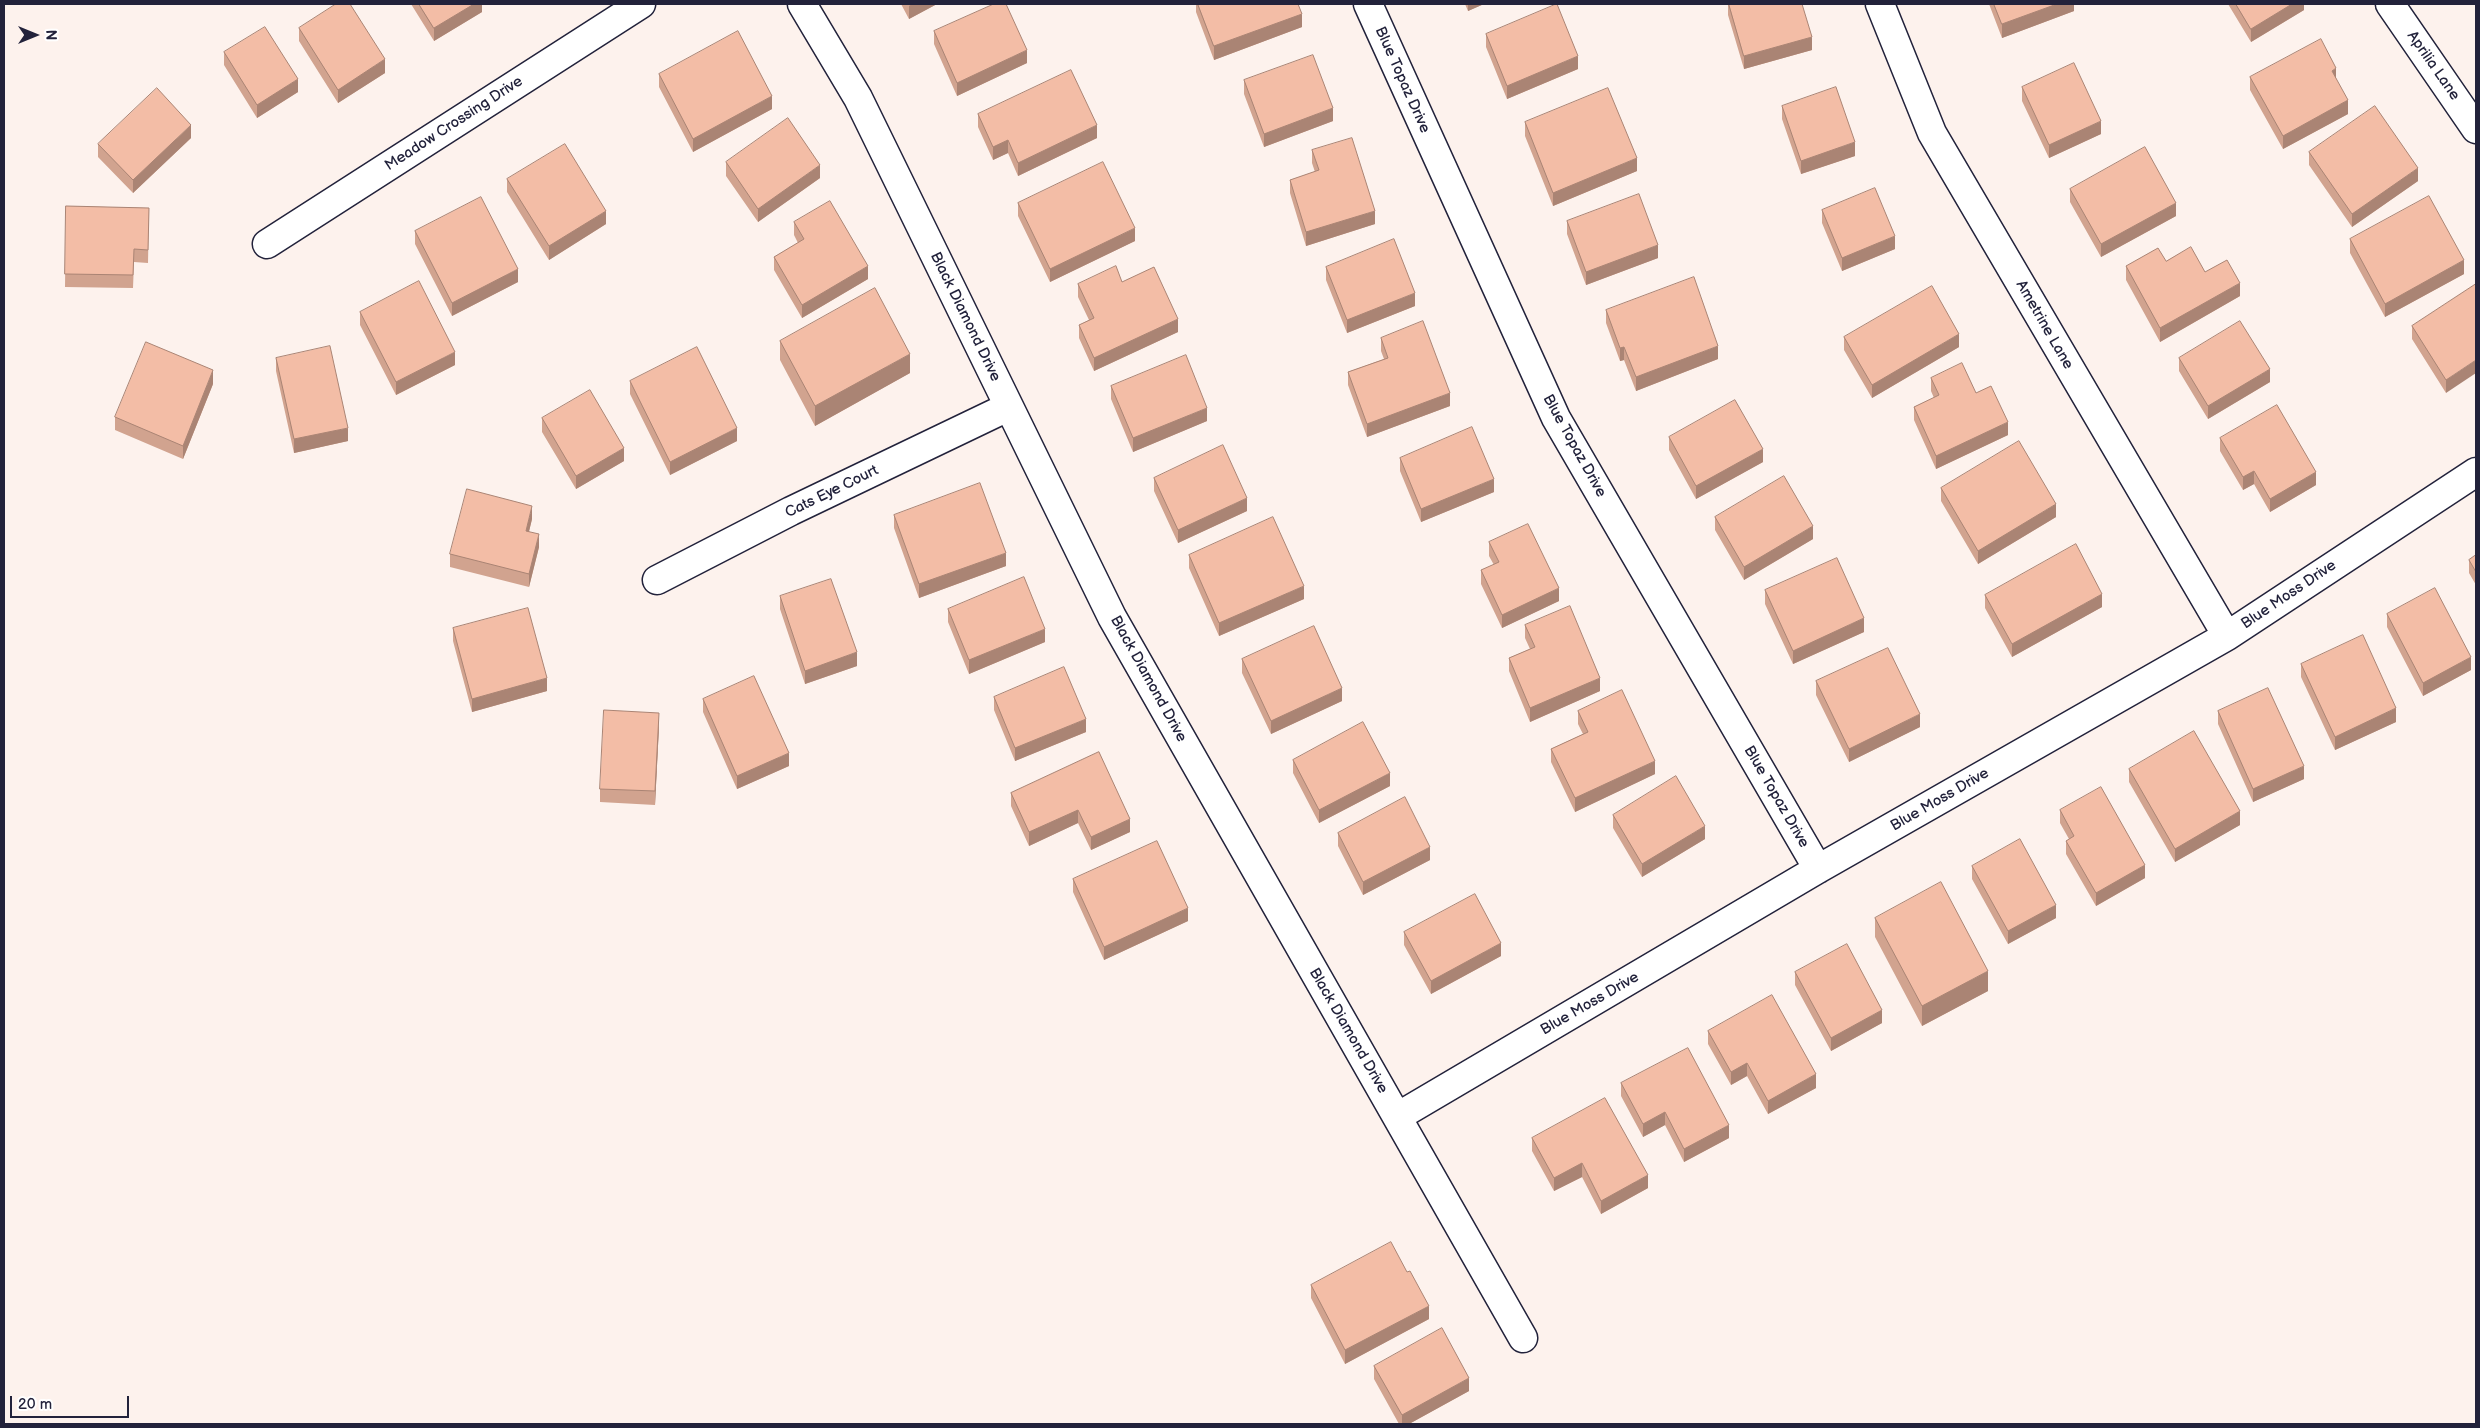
<!DOCTYPE html>
<style>
body{margin:0}
#map{position:relative;width:2480px;height:1428px;overflow:hidden;background:#fdf2ed;font-family:"Balsamiq Sans",sans-serif}
canvas{display:block}
.frame{position:absolute;inset:0;border:5px solid #22223b;pointer-events:none}
.north{position:absolute;left:10px;top:10px;width:50px;height:50px;-webkit-text-stroke:4px #fff;paint-order:stroke;rotate:90deg;font-size:14px;font-weight:700;line-height:20px;text-align:center;color:#22223b}
.north::after{content:'';display:block;margin:auto;width:18px;height:22px;background:#22223b;clip-path:polygon(50% 0,100% 100%,50% 72%,0 100%)}
.scale{position:absolute;left:10px;top:1396px;width:119px;height:22px;box-sizing:border-box;border:2px solid #22223b;border-top:0;padding-left:6px;font-size:15px;line-height:18px;white-space:nowrap;color:#22223b;-webkit-text-stroke:4px #fff;paint-order:stroke}
</style>
<div id="map">
<canvas width="2480" height="1428"></canvas>
<div class="frame"></div>
<div class="north">N</div>
<div class="scale">20 m</div>
</div>
<script>
const context = document.querySelector('canvas').getContext('2d');
context.lineJoin = 'round';
function stroke(path, color, width, dash) {
  context.strokeStyle = color;
  context.lineWidth = width;
  context.lineCap = dash ? 'butt' : 'round';
  context.setLineDash(dash || []);
  context.stroke(path);
}
function paint(path, color) {
  context.fillStyle = color;
  context.fill(path, 'evenodd');
}
function label(font, color, halo, rows, align = 'center') {
  context.font = font + ' "Balsamiq Sans",sans-serif';
  context.lineWidth = 4.5;
  context.setLineDash([]);
  context.textBaseline = 'middle';
  context.strokeStyle = halo;
  context.fillStyle = color;
  for (const [text, x, y, turn = 0] of rows) {
    context.save();
    context.translate(x, y);
    context.rotate((+turn || 0) * Math.PI / 180);
    context.textAlign = isNaN(turn) ? turn : align;
    if (halo) context.strokeText(text, 0, 0);
    context.fillText(text, 0, 0);
    context.restore();
  }
}
const minor = new Path2D(`
 M802,4l56,94 254,519 411,721
 M1368,4l188,414 262,451
 M1880,4l52,129 295,503
 M2390,4l86,125
 M267,244l374,-240
 M657,580l134,-69 217,-104
 M1397,1117l421,-248 409,-233 249,-164`);
const wall = new Path2D(`
 M411,4h71v8l-48,29z
 M901,4h36l-28,15z
 M1196,4h102l4,23 -88,33 -18,-48z
 M1465,4h19l-16,7z
 M1728,4h74l10,46 -68,19 -16,-54z
 M1989,4h85v7l-72,27z
 M2228,4h76v6l-53,32z
 M299,28l86,45 -47,30 -39,-62z
 M934,31l93,32 -70,33 -23,-52z
 M1486,34l92,35 -71,30 -21,-52z
 M224,52l74,40 -41,26 -33,-53z
 M659,74l113,35 -79,43 -34,-65z
 M2250,77l86,1 12,36 -65,35 -33,-59z
 M1244,80l89,41 -69,26 -20,-53z
 M2022,87l79,47 -52,24 -27,-57z
 M1782,106l73,50 -54,18 -19,-55z
 M978,114l119,24 -79,38 -10,-23 -15,7 -15,-33z
 M1525,122l112,49 -84,35 -28,-70z
 M191,138l-58,55 -35,-36v-13z
 M1312,150l63,74 -69,22 -16,-53v-13l25,-8 -3,-9z
 M2309,152l109,29 -66,46 -43,-62z
 M726,162l94,16 -62,44 -32,-46z
 M507,179l99,45 -57,36 -42,-68z
 M2070,189l106,27 -75,41 -31,-55z
 M1018,203l117,38 -85,41 -32,-66z
 M66,206l83,2 -1,55 -14,-1 -1,26 -68,-1z
 M1822,210l73,39 -53,22 -20,-48z
 M1567,221l91,37 -72,27 -19,-51z
 M794,222l74,57 -66,39 -28,-48v-13l24,-14 -4,-8z
 M415,231l103,51 -66,34 -37,-72z
 M2350,239l114,35 -79,43 -35,-64z
 M2166,261l39,11 35,24 -80,46 -34,-62v-14z
 M1326,267l89,39 -68,27 -21,-53z
 M1122,282l56,50 -84,39 -15,-33v-13l10,-5 -11,-23v-13z
 M2476,284l-30,109 -34,-54v-13z
 M1606,310l112,49 -82,32 -12,-31 -4,1 -14,-38z
 M360,312l95,53 -59,30 -36,-70z
 M1844,337l115,10 -87,51 -28,-48z
 M1381,338l69,68 -83,31 -19,-52v-13l36,-13 -3,-8z
 M780,341l130,32 -95,53 -35,-66z
 M276,358l72,83 -54,12 -18,-82z
 M2179,358l91,24 -62,37 -29,-48z
 M1931,378l45,15 32,42 -72,34 -22,-49v-13l20,-9 -3,-7z
 M630,381l107,60 -67,34 -40,-81z
 M213,384l-30,75 -68,-29v-13z
 M1111,386l96,35 -74,31 -22,-53z
 M542,418l82,43 -48,28 -34,-57z
 M1669,437l94,25 -67,37 -27,-49z
 M2220,438l96,47 -46,27 -16,-28 -11,6 -23,-39z
 M1400,458l94,34 -73,30 -21,-51z
 M1154,478l93,33 -69,32 -24,-52z
 M1941,488l115,29 -78,47 -37,-63z
 M894,515l112,51 -87,32 -25,-70z
 M1715,517l98,22 -69,41 -29,-50z
 M532,519l-3,12 10,16 -10,40 -79,-20v-13z
 M1489,542l70,59 -57,27 -21,-44v-14l13,-5 -5,-9z
 M1189,555l115,44 -85,37 -30,-68z
 M2476,555v30l-7,-12v-13z
 M1765,590l99,42 -71,32 -28,-60z
 M1985,595l117,12 -90,50 -27,-49z
 M780,596l77,70 -52,18 -25,-75z
 M948,609l97,33 -76,32 -21,-52z
 M2387,614l84,56 -48,26 -36,-69z
 M1525,625l75,66 -70,31 -21,-51v-13l21,-9 -5,-11z
 M453,628l94,63 -75,21 -19,-71z
 M1242,659l100,42 -71,33 -29,-61z
 M2301,664l95,58 -61,28 -34,-73z
 M1816,681l104,46 -71,35 -33,-67z
 M994,697l92,35 -71,29 -21,-51z
 M703,699l86,67 -52,23 -34,-77z
 M1578,711l77,63 -80,38 -24,-50v-13l32,-15 -5,-10z
 M2218,711l86,68 -51,23 -35,-78z
 M659,726l-4,79 -55,-3v-13z
 M1099,752l31,80 -39,18 -13,-27 -49,23 -18,-40v-13z
 M1293,760l97,26 -71,37 -26,-50z
 M2129,769l111,56 -65,37 -46,-80z
 M2060,810l85,68 -49,28 -30,-52v-13l3,-2 -9,-16z
 M1613,815l92,24 -63,38 -29,-49z
 M1338,833l92,27 -67,35 -25,-49z
 M1972,866l84,52 -48,26 -36,-65z
 M1073,879l115,42 -84,39 -31,-68z
 M1875,918l113,73 -66,35 -47,-89z
 M1404,932l97,24 -70,38 -27,-49z
 M1795,972l87,51 -51,28 -36,-66z
 M1708,1031l108,57 -48,26 -21,-38 -16,9 -23,-41z
 M1621,1083l108,55 -45,24 -19,-37 -22,12 -22,-41z
 M1532,1138l116,50 -47,26 -19,-37 -28,14 -22,-40z
 M1311,1285l118,34 -84,45 -34,-66z
 M1374,1366l95,25 -60,33h-10l-25,-45z`);
const shadedWall = new Path2D(`
 M474,4h8v8l-48,29v-13z
 M912,4h25l-28,15v-13z
 M1468,4h16l-16,7z
 M2057,4h17v7l-72,27v-14z
 M2292,4h12v6l-53,32v-13z
 M1302,14v13l-88,33v-14z
 M1812,37v13l-68,19v-13z
 M1027,50v13l-70,33v-13z
 M1578,56v13l-71,30v-13z
 M385,59v14l-47,30v-13z
 M2336,68v13l-4,-10z
 M298,79v13l-41,26v-13z
 M772,96v13l-79,43v-13z
 M2348,100v14l-65,35v-13z
 M1333,108v13l-69,26v-13z
 M2101,121v13l-52,24v-13z
 M191,125v13l-58,55v-13z
 M1097,125v13l-79,38v-13z
 M1008,140v13l-15,7v-13z
 M1855,142v14l-54,18v-13z
 M1637,158v13l-84,35v-13z
 M820,165v13l-62,44v-13z
 M2418,168v13l-66,46v-13z
 M2176,203v13l-75,41v-13z
 M606,211v13l-57,36v-14z
 M1375,211v13l-69,22v-14z
 M1135,228v13l-85,41v-13z
 M1895,236v13l-53,22v-13z
 M1658,245v13l-72,27v-13z
 M2464,260v14l-79,43v-13z
 M868,266v13l-66,39v-13z
 M518,269v13l-66,34v-13z
 M2240,283v13l-80,46v-14z
 M1415,293v13l-68,27v-13z
 M1178,319v13l-84,39v-13z
 M1959,334v13l-87,51v-13z
 M1718,346v13l-82,32v-14z
 M1624,347v13l-4,1v-13z
 M455,352v13l-59,30v-13z
 M910,354v19l-95,53v-20z
 M2476,360v13l-30,20v-13z
 M2270,369v13l-62,37v-13z
 M213,370v14l-30,75v-13z
 M1450,393v13l-83,31v-13z
 M1207,408v13l-74,31v-14z
 M2008,422v13l-72,34v-13z
 M348,428v13l-54,12v-14z
 M737,428v13l-67,34v-13z
 M624,448v13l-48,28v-13z
 M1763,449v13l-67,37v-13z
 M2254,471v13l-11,6v-13z
 M2316,472v13l-46,27v-13z
 M1494,479v13l-73,30v-13z
 M1247,498v13l-69,32v-13z
 M2056,504v13l-78,47v-13z
 M532,506v13l-6,25v-13z
 M1813,526v13l-69,41v-13z
 M539,534v13l-10,40v-13z
 M1006,553v13l-87,32v-14z
 M1304,586v13l-85,37v-13z
 M1559,588v13l-57,27v-13z
 M2102,594v13l-90,50v-13z
 M1864,618v14l-71,32v-13z
 M1045,629v13l-76,32v-14z
 M857,652v14l-52,18v-13z
 M2471,657v13l-48,26v-13z
 M547,678v13l-75,21v-13z
 M1600,678v13l-70,31v-14z
 M1342,688v13l-71,33v-13z
 M2396,708v14l-61,28v-13z
 M659,713v13l-4,79v-14z
 M1920,714v13l-71,35v-13z
 M1086,719v13l-71,29v-13z
 M789,753v13l-52,23v-13z
 M1655,761v13l-80,38v-14z
 M2304,766v13l-51,23v-13z
 M1390,773v13l-71,37v-13z
 M1078,810v13l-49,23v-14z
 M2240,811v14l-65,37v-13z
 M1130,819v13l-39,18v-13z
 M1705,826v13l-63,38v-13z
 M1430,847v13l-67,35v-13z
 M2145,865v13l-49,28v-13z
 M2056,905v13l-48,26v-13z
 M1188,908v13l-84,39v-13z
 M1501,943v13l-70,38v-13z
 M1988,971v20l-66,35v-20z
 M1882,1010v13l-51,28v-13z
 M1747,1063v13l-16,9v-13z
 M1816,1074v14l-48,26v-13z
 M1665,1112v13l-22,12v-13z
 M1729,1125v13l-45,24v-13z
 M1582,1163v14l-28,14v-13z
 M1648,1175v13l-47,26v-13z
 M1429,1306v13l-84,45v-14z
 M1469,1378v13l-60,33h-7v-9z`);
const building = new Path2D(`
 M336,4h14l35,55 -47,31 -39,-62z
 M419,4h55l-40,24z
 M994,4h12l21,46 -70,33 -23,-52z
 M1198,4h100l4,10 -88,32z
 M1557,4l21,52 -71,30 -21,-52z
 M1729,4h73l10,33 -68,19z
 M1994,4h63l-55,20z
 M2236,4h56l-41,25z
 M265,27l33,52 -41,26 -33,-53z
 M738,31l34,65 -79,43 -34,-65z
 M2321,39l15,29 -4,3 16,29 -65,36 -33,-59z
 M1313,55l20,53 -69,26 -20,-54z
 M2074,63l27,58 -52,24 -27,-58z
 M1071,70l26,55 -79,38 -10,-23 -15,7 -15,-33z
 M1836,87l19,55 -54,19 -19,-55z
 M157,88l34,37 -58,55 -35,-36z
 M1608,88l29,70 -84,35 -28,-71z
 M2375,106l43,62 -66,46 -43,-62z
 M788,118l32,47 -62,44 -32,-47z
 M1352,138l23,73 -69,21 -16,-52 29,-10 -7,-20z
 M565,144l41,67 -57,35 -42,-67z
 M2145,147l31,56 -75,41 -31,-55z
 M1103,162l32,66 -85,41 -32,-66z
 M1875,188l20,48 -53,22 -20,-48z
 M1639,194l19,51 -72,27 -19,-51z
 M2429,196l35,64 -79,44 -35,-65z
 M481,197l37,72 -66,34 -37,-72z
 M830,201l38,65 -66,39 -28,-48 30,-18 -10,-17z
 M66,206l83,2 -1,42 -14,-1 -1,26 -68,-1z
 M1394,239l21,54 -68,27 -21,-53z
 M2191,247l14,25 22,-12 13,23 -80,45 -34,-62 32,-18 8,13z
 M1116,266l6,16 32,-15 24,52 -84,39 -15,-33 15,-7 -16,-34z
 M1694,277l24,69 -82,31 -12,-30 -4,1 -14,-38z
 M419,281l36,71 -59,30 -36,-70z
 M2476,284v76l-30,20 -34,-54z
 M1932,286l27,48 -87,51 -28,-48z
 M875,288l35,66 -95,52 -35,-65z
 M1423,321l27,72 -83,31 -19,-52 40,-14 -7,-20z
 M2240,321l30,48 -62,37 -29,-48z
 M146,342l67,28 -30,76 -68,-29z
 M330,346l18,82 -54,11 -18,-81z
 M697,347l40,81 -67,34 -40,-81z
 M1186,355l21,53 -74,30 -22,-52z
 M1962,363l14,30 15,-7 17,36 -72,34 -22,-49 25,-12 -8,-17z
 M590,390l34,58 -48,28 -34,-58z
 M1735,400l28,49 -67,37 -27,-49z
 M2277,405l39,67 -46,27 -16,-28 -11,6 -23,-39z
 M1472,427l22,52 -73,30 -21,-51z
 M2019,441l37,63 -78,47 -37,-63z
 M1223,445l24,53 -69,32 -24,-52z
 M1784,476l29,50 -69,41 -29,-50z
 M980,483l26,70 -87,31 -25,-69z
 M467,489l65,17 -6,25 13,3 -10,40 -79,-20z
 M1273,517l31,69 -85,37 -30,-68z
 M1528,524l31,64 -57,27 -21,-45 18,-8 -10,-20z
 M2076,544l26,50 -90,50 -27,-49z
 M2476,555v17l-7,-12z
 M1837,558l27,60 -71,33 -28,-61z
 M1024,577l21,52 -76,31 -21,-51z
 M831,579l26,73 -52,19 -25,-75z
 M2435,588l36,69 -48,26 -36,-69z
 M1570,606l30,72 -70,30 -21,-50 26,-11 -10,-22z
 M528,608l19,70 -75,21 -19,-71z
 M1314,626l28,62 -71,33 -29,-62z
 M2363,635l33,73 -61,29 -34,-73z
 M1888,648l32,66 -71,35 -33,-68z
 M1064,667l22,52 -71,29 -21,-51z
 M754,676l35,77 -52,23 -34,-77z
 M2268,688l36,78 -51,23 -35,-78z
 M1622,690l33,71 -80,37 -24,-49 37,-17 -10,-21z
 M604,710l55,3 -4,78 -55,-2z
 M1363,722l27,51 -71,37 -26,-50z
 M2194,731l46,80 -65,38 -46,-80z
 M1099,752l31,67 -39,18 -13,-27 -49,22 -18,-39z
 M1676,776l29,50 -63,38 -29,-49z
 M2101,787l44,78 -49,28 -30,-52 8,-5 -14,-26z
 M1405,797l25,50 -67,35 -25,-49z
 M2020,839l36,66 -48,26 -36,-65z
 M1157,841l31,67 -84,39 -31,-68z
 M1941,882l47,89 -66,35 -47,-88z
 M1475,894l26,49 -70,38 -27,-49z
 M1847,944l35,66 -51,28 -36,-66z
 M1772,995l44,79 -48,27 -21,-38 -16,9 -23,-41z
 M1688,1048l41,77 -45,24 -19,-37 -22,12 -22,-41z
 M1605,1098l43,77 -47,26 -19,-38 -28,15 -22,-40z
 M1391,1242l16,30 3,-1 19,35 -84,44 -34,-65z
 M1442,1328l27,50 -67,37 -28,-49z`);
const streetNames = [
 ["Aprilia Lane",2433,66,55],
 ["Blue Topaz Drive",1402,80,66],
 ["Meadow Crossing Drive",454,124,-33],
 ["Black Diamond Drive",965,317,64],
 ["Ametrine Lane",2044,325,60],
 ["Blue Topaz Drive",1574,446,61],
 ["Cats Eye Court",832,492,-26],
 ["Blue Moss Drive",2289,595,-34],
 ["Black Diamond Drive",1148,679,61],
 ["Blue Topaz Drive",1776,797,60],
 ["Blue Moss Drive",1940,800,-30],
 ["Blue Moss Drive",1590,1004,-30],
 ["Black Diamond Drive",1348,1031,60]
];
stroke(minor, '#22223b', 31);
stroke(minor, '#fff', 28);
paint(wall, '#d1a38f');
paint(shadedWall, '#aa8474');
paint(building, '#f3bda6');
stroke(building, '#aa8474', 1);
label('15px', '#22223b', '#fff', streetNames);
</script>
